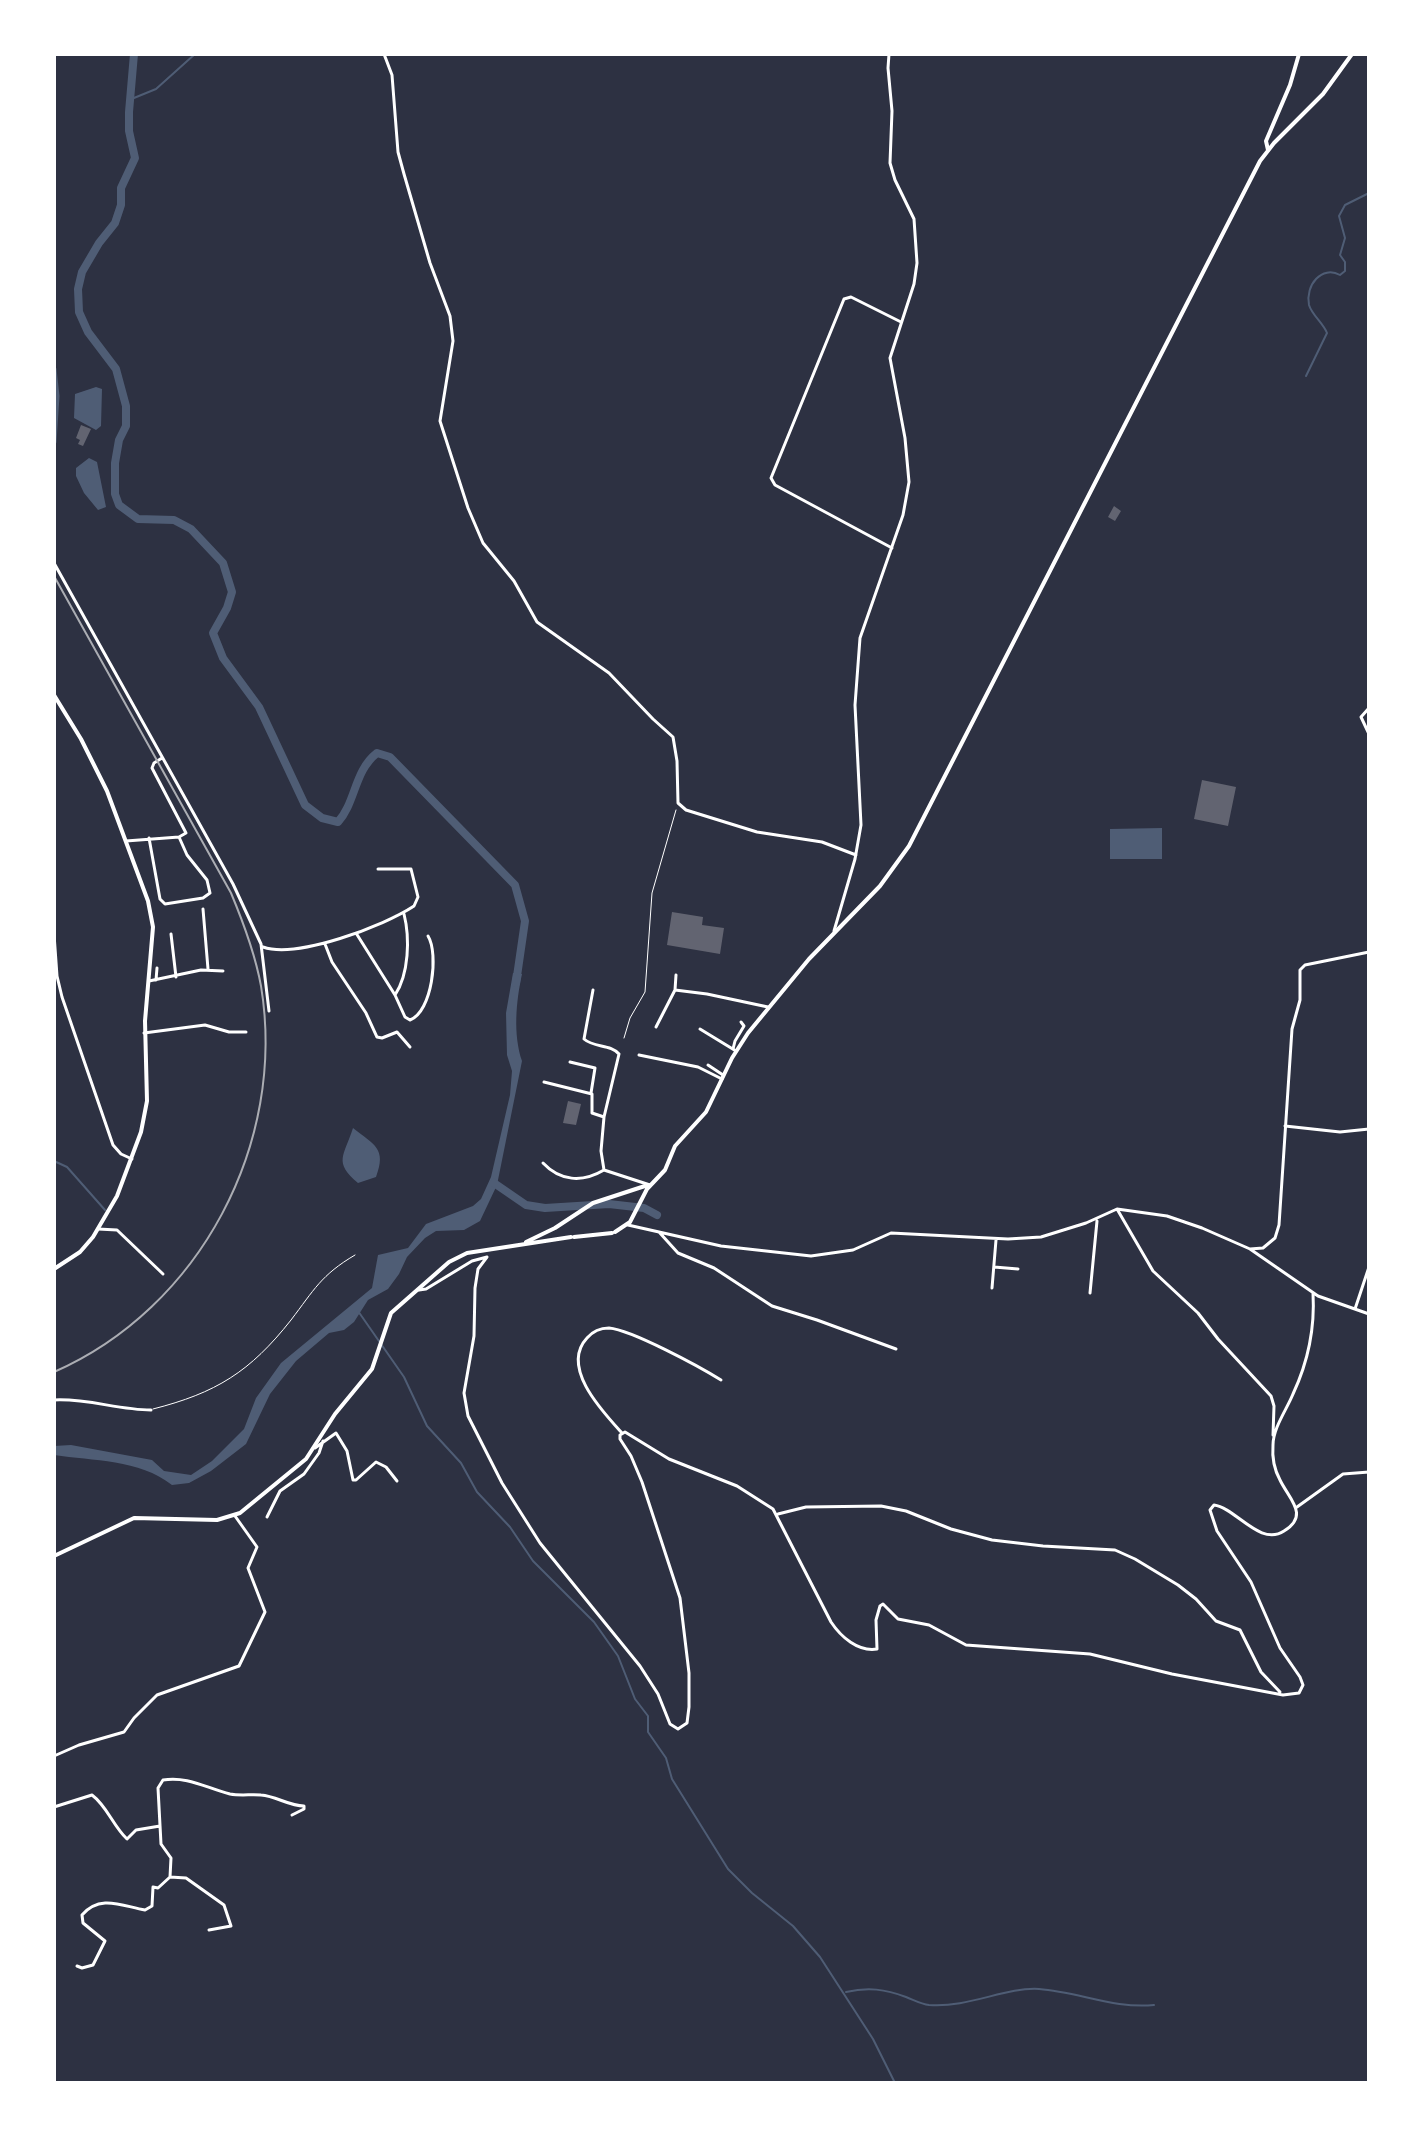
<!DOCTYPE html>
<style>
body{margin:0}
#map{position:relative;width:1423px;height:2137px;overflow:hidden;background:#2d3142;font-family:"Archivo Narrow",sans-serif}
canvas{display:block}
.frame{position:absolute;inset:0;border:56px solid #fff;pointer-events:none}
</style>
<div id="map">
<canvas width="1423" height="2137"></canvas>
<div class="frame"></div>
</div>
<script>
const context = document.querySelector('canvas').getContext('2d');
context.lineJoin = 'round';
function paint(path, color) {
  context.fillStyle = color;
  context.fill(path, 'evenodd');
}
function stroke(path, color, width, dash) {
  context.strokeStyle = color;
  context.lineWidth = width;
  context.lineCap = dash ? 'butt' : 'round';
  context.setLineDash(dash || []);
  context.stroke(path);
}
const water = new Path2D(`
 M96,387l6,2 -1,37 -5,4 -22,-12 1,-24z
 M89,458l8,4 9,45 -8,3 -14,-17 -8,-17v-8z
 M1162,828v31h-52v-30z
 M513,973l9,1c-6,28 -9,60 0,87l-25,124 -17,36 -16,9 -28,1 -11,7 -18,19 -8,17 -11,15 -20,11 -14,22 -10,8 -15,3 -33,28 -26,33 -24,50 -35,27 -22,12 -17,2c-33,-26 -79,-24 -118,-30v-9l17,-1 81,15 12,11 27,4 21,-14 32,-32 12,-31 25,-35 91,-75 6,-33 30,-7 18,-24 47,-18 8,-7 10,-22 19,-82 2,-24 -5,-16 -1,-42z
 M353,1128c21,17 34,20 23,49l-18,6c-25,-21 -14,-27 -5,-55z`);
const stream = new Path2D(`
 M129,100l27,-11 39,-35
 M1306,376l21,-43c-4,-10 -15,-18 -18,-28 -4,-20 13,-40 31,-30l5,-4v-9l-5,-7 5,-17 -6,-22 6,-11 24,-12
 M54,1161l13,6 38,43
 M358,1311l46,66 23,49 34,37 16,29 33,35 23,34 61,61 24,34 17,43 13,17v16l18,26 6,21 56,90 24,24 41,33 27,31 53,82 22,44
 M846,1992c22,-5 39,-3 60,5 8,3 15,7 23,8 40,3 76,-18 110,-16 40,3 75,20 115,16`);
const canal = new Path2D(`
 M54,369l3,27 -3,46`);
const river = new Path2D(`
 M134,54l-5,58v19l6,27 -14,30v17l-6,18 -16,20 -17,29 -4,17 1,23 9,20 28,37 10,37v20l-7,14 -4,23v31l4,11 19,14 36,1 17,9 32,34 9,29 -5,16 -14,25 10,25 36,49 46,98 17,13 16,4c18,-20 16,-51 39,-69l13,4 125,128 10,36 -9,62
 M494,1183l32,22 19,3 64,-4 35,4 13,7`);
const building = new Path2D(`
 M81,425l10,4 -8,17 -5,-2 2,-4 -4,-2z
 M1114,506l7,5 -6,10 -7,-4z
 M1202,780l34,7 -8,39 -34,-7z
 M672,912l31,5 -1,8 22,3 -4,26 -53,-9z
 M568,1101l13,3 -5,21 -13,-2z`);
const path = new Path2D(`
 M624,1038l6,-20 15,-26 7,-99 24,-83`);
const service = new Path2D(`
 M153,1409c63,-16 97,-37 138,-89 23,-30 30,-45 64,-65`);
const minor = new Path2D(`
 M384,54l8,21 6,77 6,22 26,89 20,53 3,25 -13,80 28,87 15,35 31,38 23,41 72,51 44,46 20,18 4,24 1,42 8,7 71,22 65,10 34,13
 M892,548l-117,-63 -4,-7 73,-179 7,-2 50,25
 M54,563l179,321 28,60 8,67
 M1369,708l-8,9 8,17
 M149,838l11,61 5,5 38,-6 7,-5 -3,-13 -20,-25 -8,-18
 M126,841l53,-4 7,-4 -34,-65 2,-5 8,-5
 M203,909l5,60
 M834,931l21,-72 6,-34 -6,-120 5,-67 43,-123 6,-33 -4,-44 -15,-80 24,-74 3,-21 -3,-44 -19,-39 -5,-17 2,-52 -4,-43 1,-14
 M356,933l39,62 10,22 5,3c22,-8 29,-66 18,-84
 M54,934l3,42 5,21 51,148 8,9 11,5
 M171,934l5,43
 M325,944l7,18 34,51 11,24 5,1 15,-6 13,15
 M263,947c34,12 121,-21 151,-41l4,-9 -7,-28h-33
 M156,980l1,-12
 M149,981l52,-11 22,1
 M593,990l-9,49c10,9 27,5 35,15l-15,63
 M675,990l32,4 61,13
 M395,995c14,-21 15,-57 9,-81
 M656,1027l19,-37 1,-15
 M700,1029l36,22
 M144,1033l61,-8 24,7h17
 M733,1049l2,-8 9,-15 -3,-4
 M639,1055l59,12 24,12
 M570,1062l25,6 -4,25
 M708,1065l15,10
 M544,1082l48,12v19l12,4 -3,34 3,19 46,15
 M1285,1126l55,6 29,-3
 M543,1163c17,18 39,20 61,7
 M1117,1209l36,62 45,42 20,26 53,57 3,10 -1,29
 M628,1225l93,21 90,10 42,-6 38,-17 117,6 33,-2 45,-14 31,-14 50,7 35,12 48,21 13,-1 12,-10 4,-13 13,-196 8,-29v-30l5,-5 64,-13
 M98,1229l19,1 46,44
 M659,1232l19,21 36,15 58,38 45,14 79,29
 M1250,1249l68,47 51,18
 M994,1267l24,2
 M992,1288l4,-48
 M419,1290l7,-1 46,-28 15,-4 -9,12 -3,19 -1,48 -10,57 4,23 34,67 38,60 100,123 18,28 12,30 8,5 9,-6 2,-16v-34l-9,-75 -38,-116 -11,-26 -11,-17v-4l5,-3 44,27 68,27 36,23 58,113c10,15 27,30 46,27l-1,-29 4,-14 3,-2 15,15 31,6 37,20 124,9 82,20 111,21 16,-2 4,-8 -3,-8 -20,-29 -29,-66 -34,-51 -7,-21 4,-5c22,3 46,42 70,26 26,-16 5,-32 -4,-51 -6,-11 -8,-23 -7,-35 0,-17 14,-36 20,-51 15,-32 22,-66 20,-101
 M1090,1293l7,-72
 M1355,1309l14,-42
 M54,1400c33,-2 64,10 97,10
 M622,1433c-20,-22 -62,-66 -35,-95 6,-7 13,-10 22,-10 23,2 91,39 112,52
 M315,1448l21,-15 11,18 6,29h3l20,-18 10,5 11,14
 M1297,1507l46,-33 26,-2
 M778,1514l28,-7 75,-1 25,5 45,18 41,11 51,6 72,4 20,9 43,26 18,14 20,22 24,9 21,42 19,20
 M267,1517l13,-26 24,-17 15,-21 4,-12
 M54,1756l25,-11 45,-13 10,-14 23,-23 82,-29 26,-54 -17,-44 9,-21 -22,-31
 M54,1807l38,-12c15,11 21,31 35,44l9,-9 24,-4
 M170,1877l16,1 38,27 7,21 -22,4
 M77,1966l5,2 11,-3 12,-24 -22,-18 -1,-8c18,-21 40,-9 63,-5l7,-4 1,-19 5,1 12,-11 1,-19 -10,-14 -3,-56 5,-8c25,-4 43,8 67,14 11,2 21,0 31,1 15,1 28,11 43,11v3l-12,6`);
const tertiary = new Path2D(`
 M1268,150l-2,-9 24,-56 9,-31`);
const secondary = new Path2D(`
 M615,1232l15,-10 17,-33 18,-19 10,-24 31,-34 26,-54 16,-25 61,-74 71,-73 29,-40 351,-685 14,-18 49,-49 29,-40
 M574,1237l38,-4
 M526,1242l29,-14 38,-25 55,-18
 M54,1556l80,-38 83,2 23,-7 66,-54 29,-45 37,-45 19,-56 58,-51 18,-9 104,-16`);
const primary = new Path2D(`
 M54,695l27,44 26,52 41,110 5,26 -8,94 2,80 -6,31 -24,64 -24,41 -13,15 -26,17`);
const rail = new Path2D(`
 M54,576l177,317c13,31 24,60 30,93 26,157 -61,322 -207,386`);
paint(water, '#4f5d75');
stroke(stream, '#4f5d75', 2);
stroke(canal, '#4f5d75', 5);
stroke(river, '#4f5d75', 8);
paint(building, '#626471');
stroke(path, '#fff', 1);
stroke(service, '#fff', 1);
stroke(minor, '#fff', 3);
stroke(tertiary, '#fff', 4);
stroke(secondary, '#fff', 4);
stroke(primary, '#fff', 4);
stroke(rail, '#abadb3', 2);
</script>
